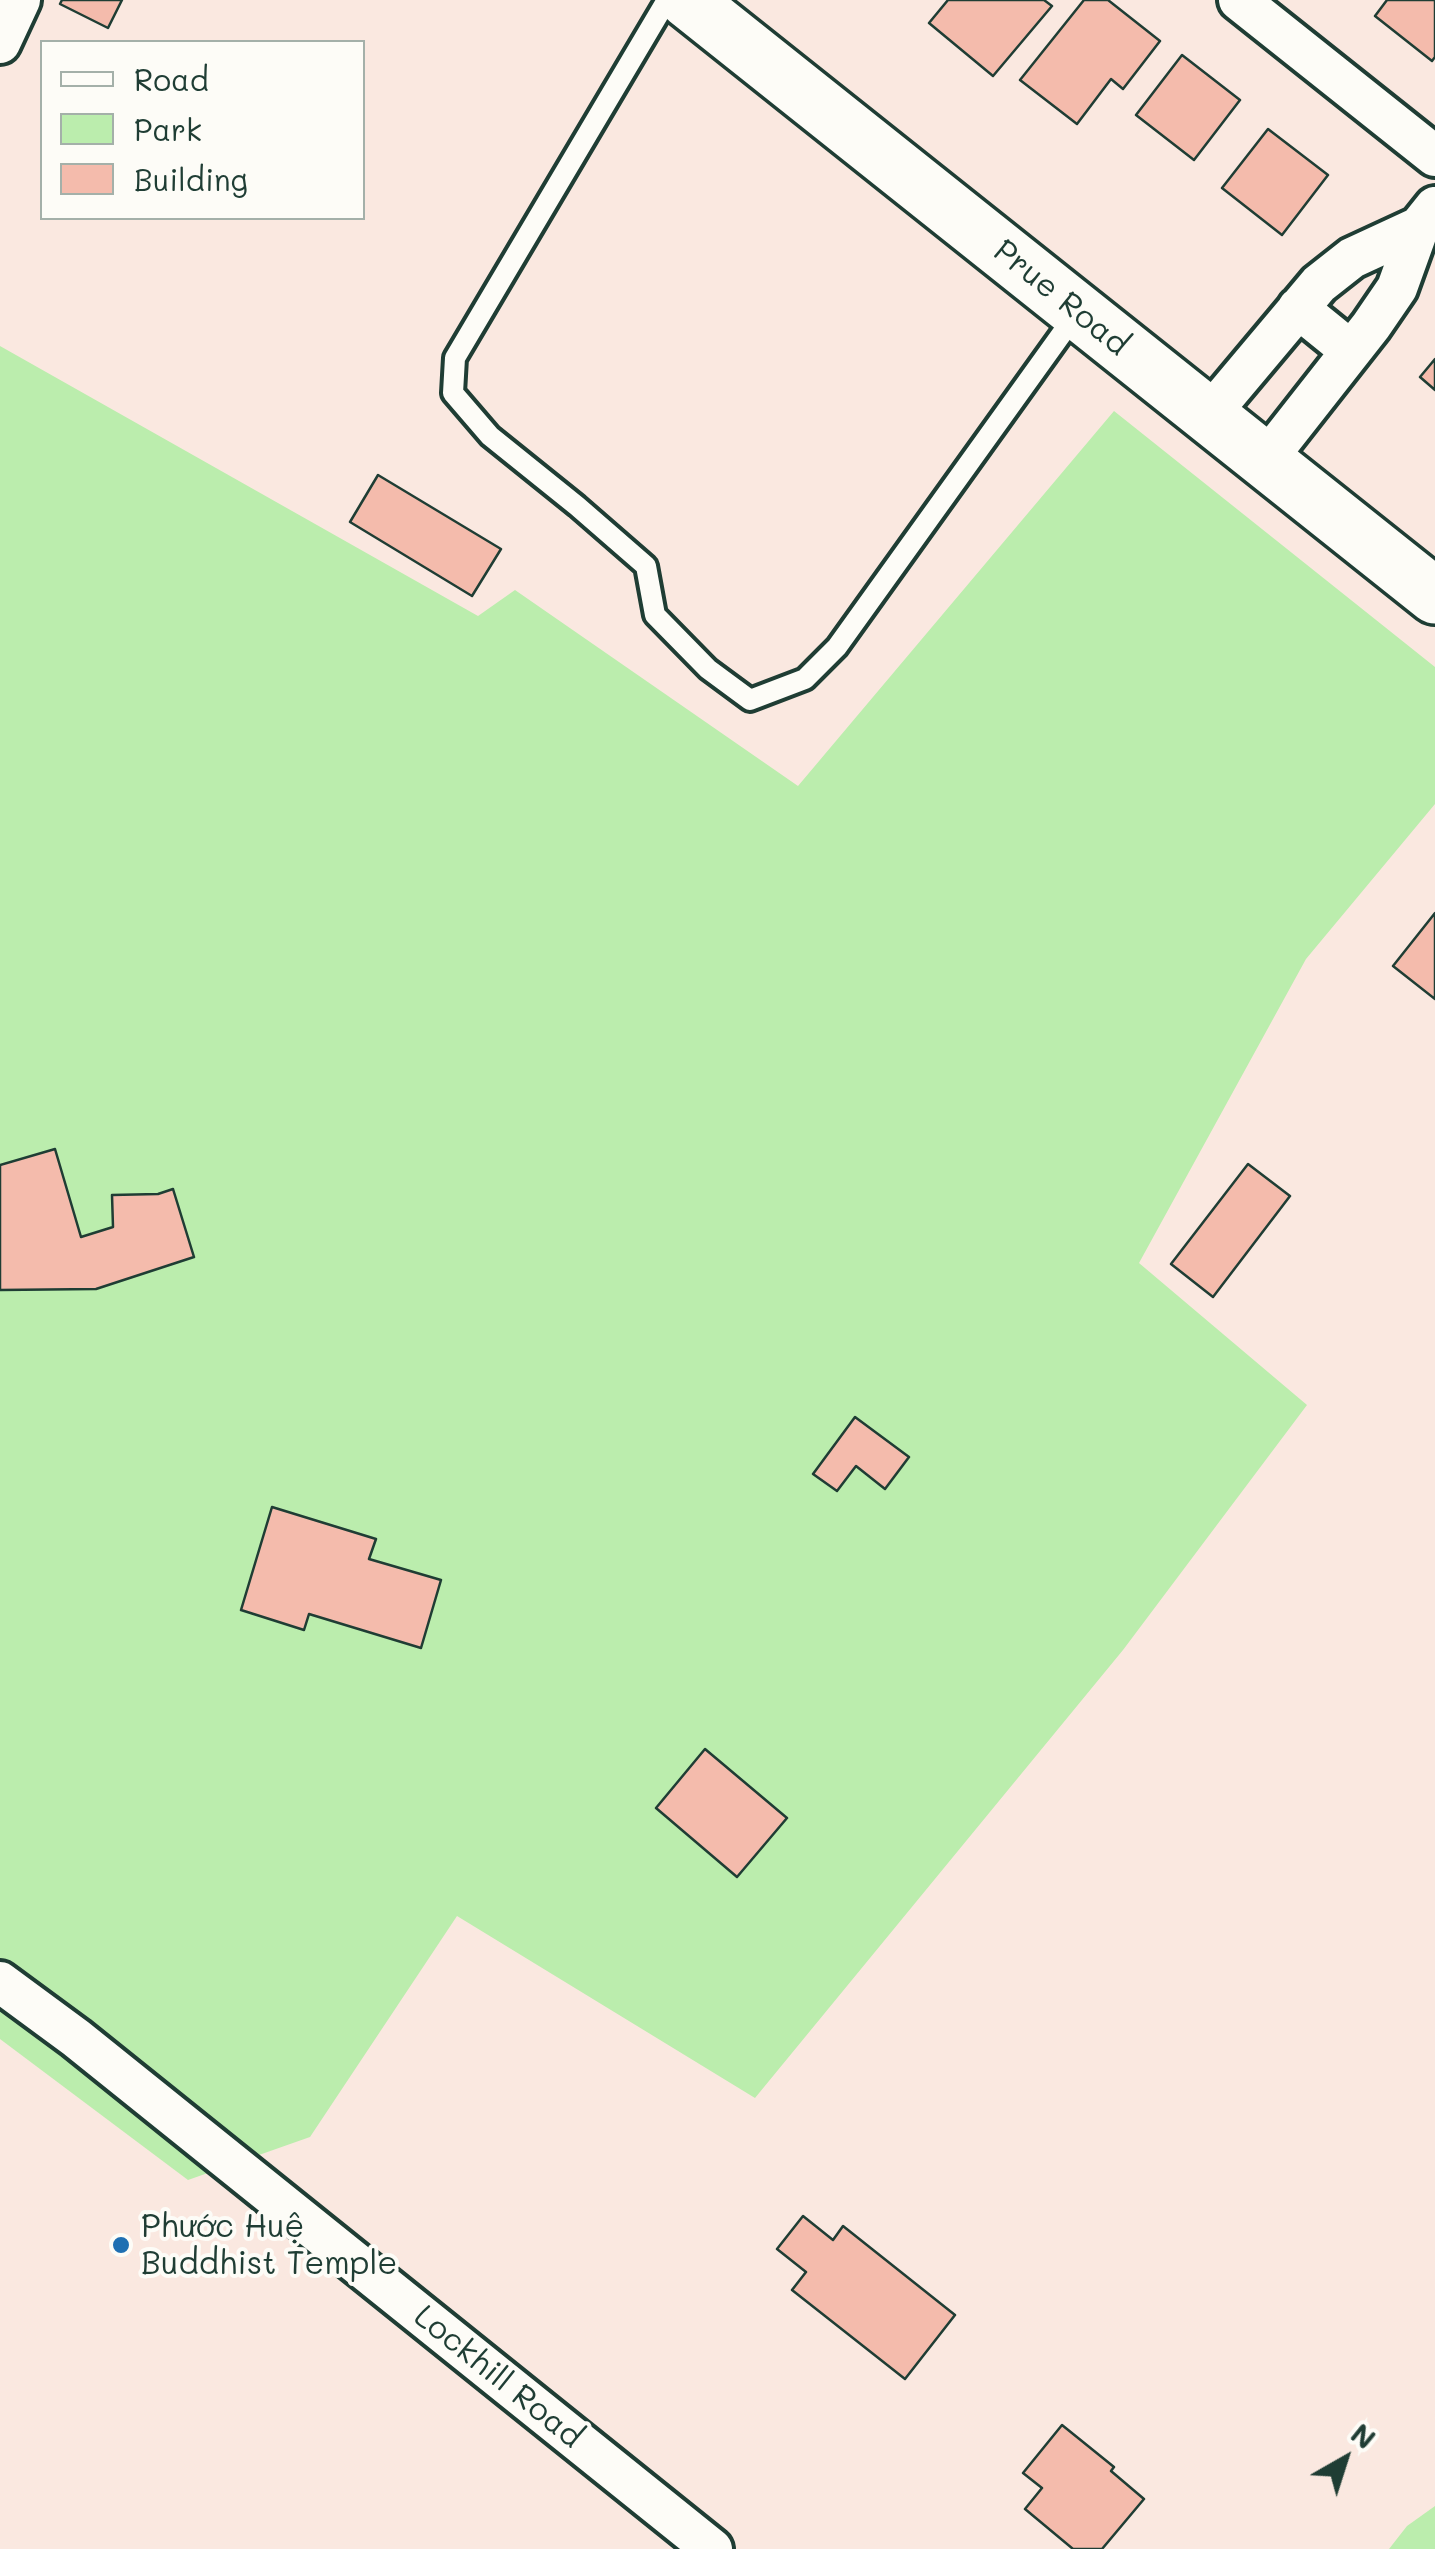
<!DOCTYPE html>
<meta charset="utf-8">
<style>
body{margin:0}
#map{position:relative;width:1435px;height:2549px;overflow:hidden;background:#fae8e0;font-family:Mali,sans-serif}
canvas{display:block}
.legend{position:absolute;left:40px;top:40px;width:325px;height:180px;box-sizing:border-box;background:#fdfcf7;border:2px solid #a4b0a9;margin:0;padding:12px 18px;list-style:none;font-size:30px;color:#1f3d34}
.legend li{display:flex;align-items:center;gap:20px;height:50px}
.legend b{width:50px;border:2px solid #a4b0a9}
.north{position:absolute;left:1295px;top:2409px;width:100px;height:100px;-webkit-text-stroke:8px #fdfcf7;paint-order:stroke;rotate:39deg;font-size:28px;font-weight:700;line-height:40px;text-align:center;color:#1f3d34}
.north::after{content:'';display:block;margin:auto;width:35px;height:45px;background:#1f3d34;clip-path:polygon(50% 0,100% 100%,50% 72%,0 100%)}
</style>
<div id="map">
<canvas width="1435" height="2549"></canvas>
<ul class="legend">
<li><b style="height:12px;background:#fdfcf7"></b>Road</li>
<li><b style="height:28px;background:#bbedad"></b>Park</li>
<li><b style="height:28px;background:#f4bbac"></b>Building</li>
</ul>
<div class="north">N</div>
</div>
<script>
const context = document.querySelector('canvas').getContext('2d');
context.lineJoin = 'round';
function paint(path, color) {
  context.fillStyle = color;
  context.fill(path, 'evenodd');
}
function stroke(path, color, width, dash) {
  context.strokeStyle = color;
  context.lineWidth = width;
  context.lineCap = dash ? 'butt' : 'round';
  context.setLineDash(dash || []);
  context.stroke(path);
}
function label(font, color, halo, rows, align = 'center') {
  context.font = font + ' Mali,sans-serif';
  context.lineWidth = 8;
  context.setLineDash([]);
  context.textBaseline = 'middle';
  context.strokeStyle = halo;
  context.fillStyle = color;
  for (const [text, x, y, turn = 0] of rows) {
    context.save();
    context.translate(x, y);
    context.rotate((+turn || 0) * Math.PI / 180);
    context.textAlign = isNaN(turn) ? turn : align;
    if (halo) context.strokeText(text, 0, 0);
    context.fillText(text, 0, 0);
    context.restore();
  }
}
const green = new Path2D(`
 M0,346l478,270 37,-26 283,196 316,-375 321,256v137l-129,155 -167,304 168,142 -184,245 -368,448 -298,-182 -147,221 -122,43 -188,-141v-749l96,-1 97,-32 -20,-67 -15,4 -46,1 1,32 -32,10 -26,-87 -55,15zM855,1418l30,70 -29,-22 -19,25zM272,1507l103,33 -6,19 72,21 -21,68 -111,-34 -5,15zM705,1749l82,68 -50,60 -81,-69z
 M1435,2506v43h-46l18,-23z`);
const building = new Path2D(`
 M62,0h60l-14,28 -48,-24z
 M948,0h96l8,6 -59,70 -64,-53z
 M1084,0h24l52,41 -37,48 -12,-10 -34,45 -57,-44z
 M1387,0h48v57l-3,4 -57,-45z
 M1182,55l58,45 -46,60 -58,-45z
 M1268,129l60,46 -46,60 -60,-47z
 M1435,359v31l-15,-13z
 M378,475l123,74 -29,47 -122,-74z
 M1435,913v86l-42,-33z
 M55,1149l26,88 32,-10 -1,-32 46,-1 15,-5 21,68 -98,32 -96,1v-125z
 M1248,1164l42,32 -77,101 -42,-33z
 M855,1417l54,40 -24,32 -29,-23 -19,25 -24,-17z
 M272,1507l104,32 -7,20 72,21 -20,68 -112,-34 -5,16 -63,-20z
 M705,1749l82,69 -50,59 -81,-69z
 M803,2216l30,24 10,-14 112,89 -50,64 -113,-89 14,-18 -29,-23z
 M1062,2425l52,42 -3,4 33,28 -42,50h-29l-48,-40 17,-21 -19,-15z`);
const lane = new Path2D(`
 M667,0l-212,358 -2,35 37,43 87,70 69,60 9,49 53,54 42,31 55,-21 32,-32 239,-333`);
const street = new Path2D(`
 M1239,0l196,156
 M0,43l20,-43
 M1298,308l53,43
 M1209,415l110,-131 33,-26 67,-31
 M1265,461l106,-135 26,-38 22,-61 16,-20
 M0,1982l76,56 636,511`);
const secondary = new Path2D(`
 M687,0l748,596`);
const markers = [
 [121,2245,10,"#1f6fb2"]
];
const streetNames = [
 ["Prue Road",1061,298,39],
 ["Lockhill Road",498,2377,39]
];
const poiNames = [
 ["Phước Huệ",141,2227],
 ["Buddhist Temple",141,2264]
];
paint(green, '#bbedad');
paint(building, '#f4bbac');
stroke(building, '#1f3d34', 2.5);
stroke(lane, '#1f3d34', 28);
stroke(street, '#1f3d34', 48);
stroke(secondary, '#1f3d34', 62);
stroke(lane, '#fdfcf7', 20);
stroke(street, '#fdfcf7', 40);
stroke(secondary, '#fdfcf7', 55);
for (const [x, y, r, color] of markers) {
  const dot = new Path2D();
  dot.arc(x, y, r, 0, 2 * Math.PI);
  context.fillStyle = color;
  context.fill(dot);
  stroke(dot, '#fdfcf7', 4);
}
label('32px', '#1f3d34', '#fdfcf7', streetNames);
label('32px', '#1f3d34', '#fdfcf7', poiNames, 'left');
</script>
